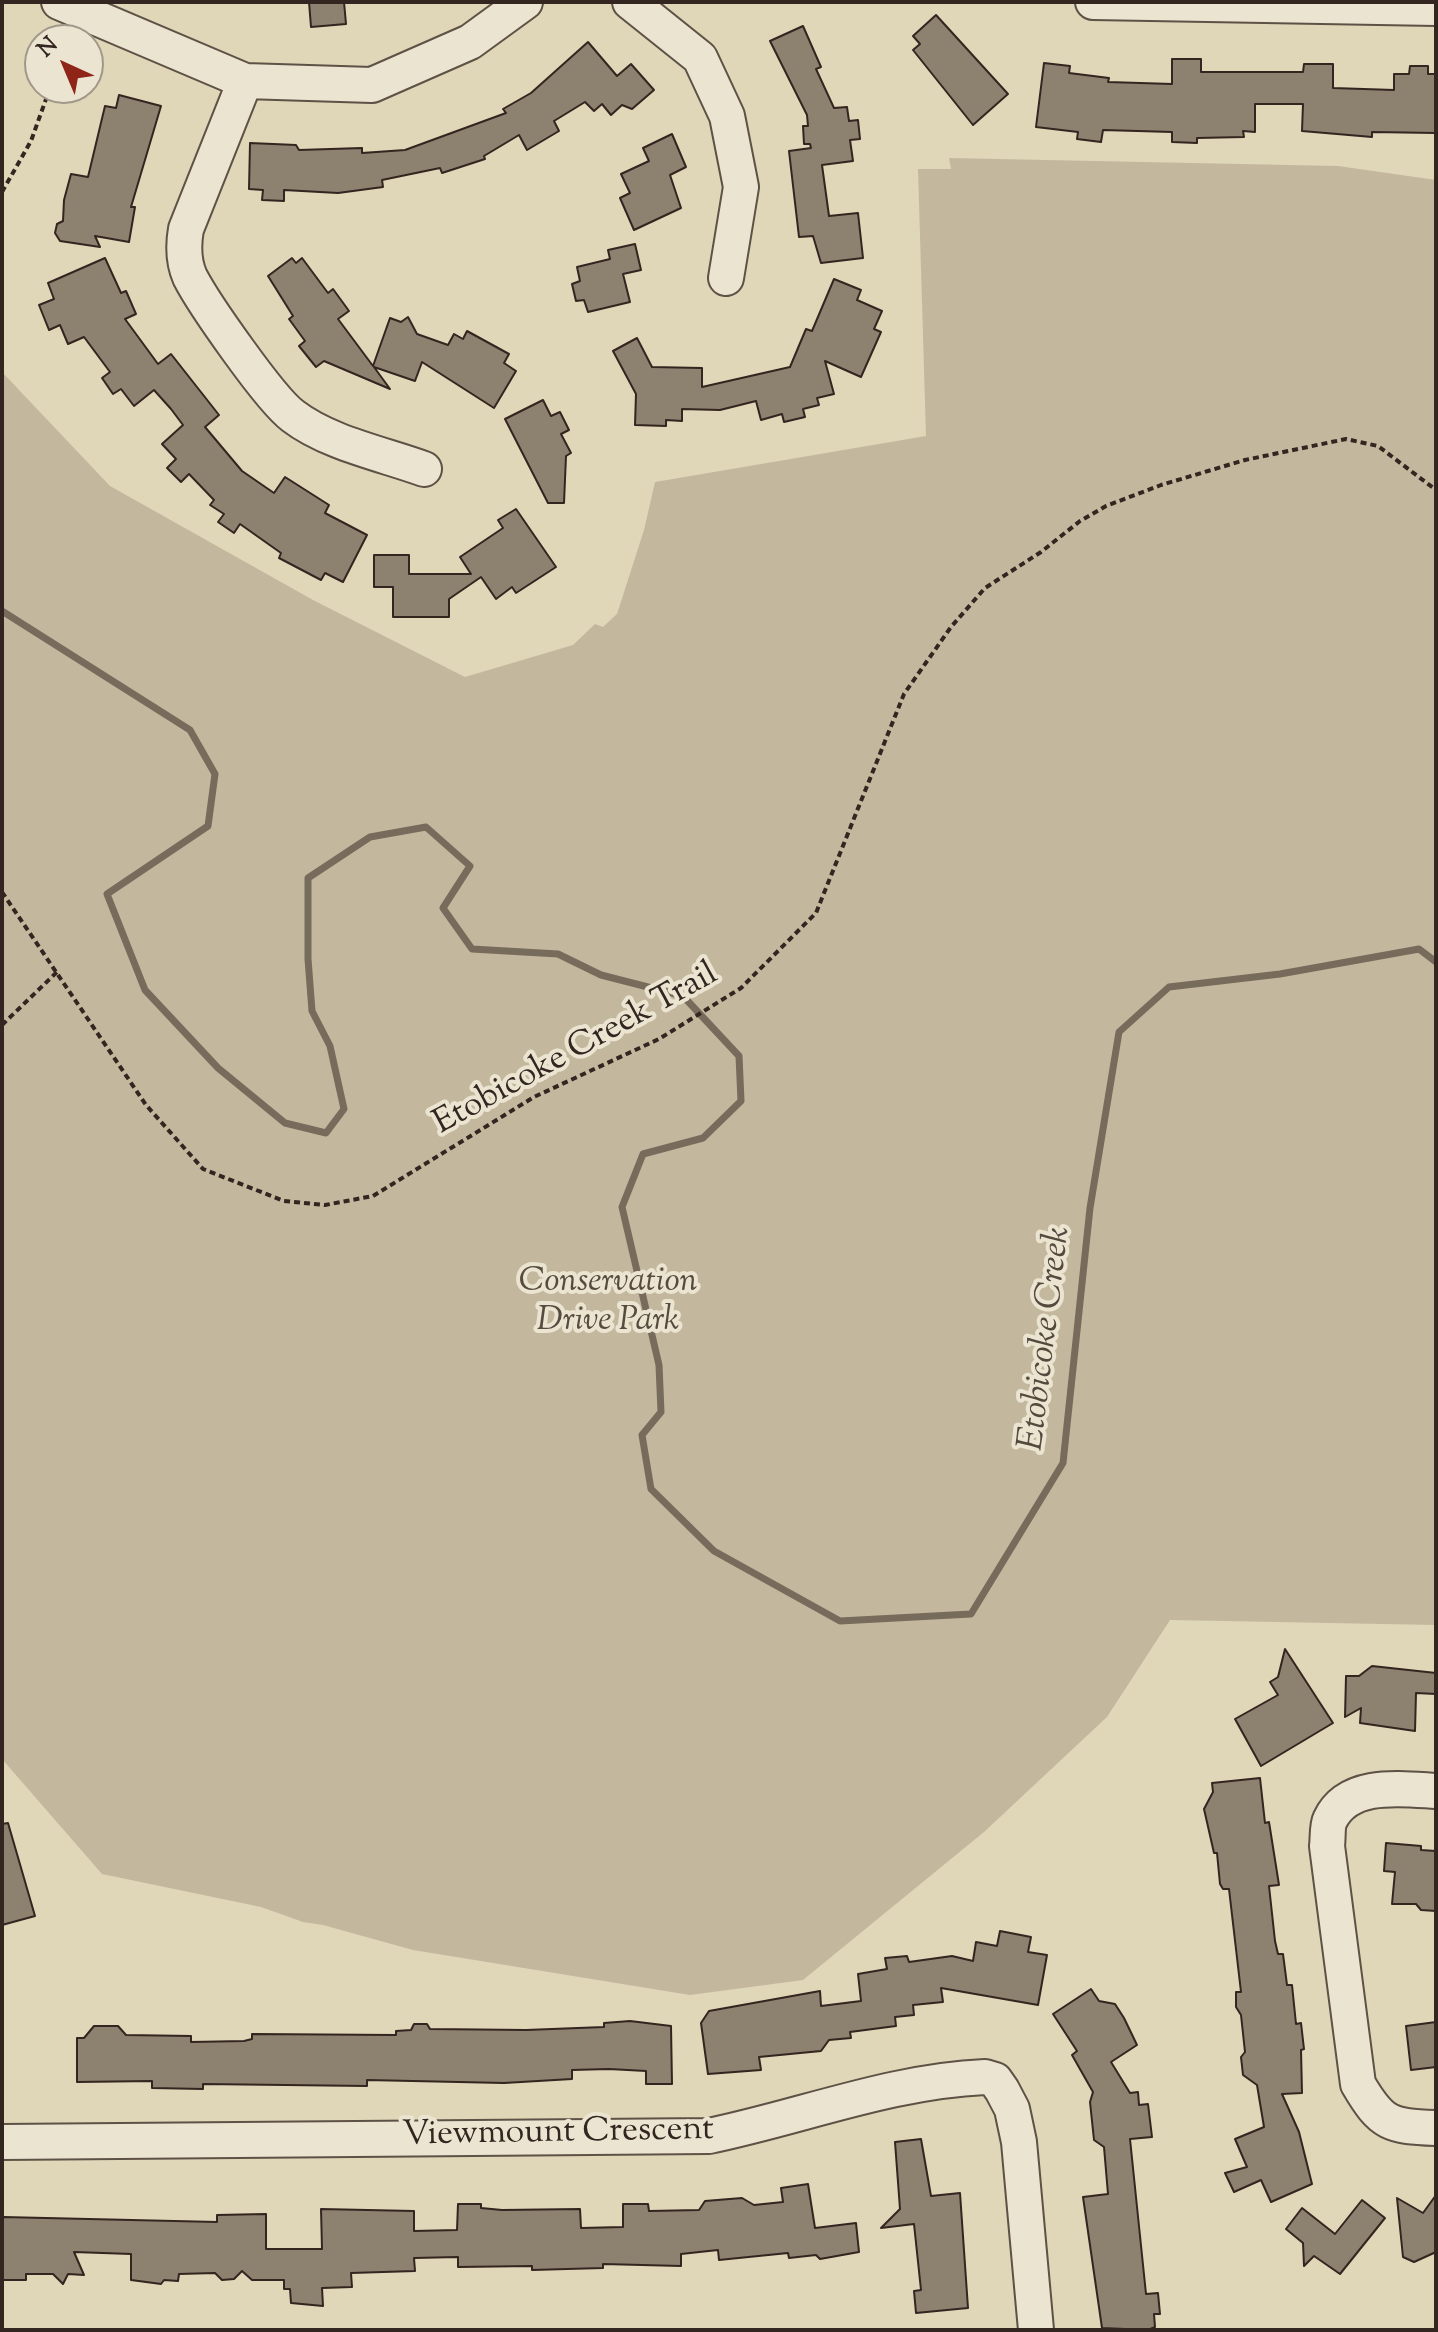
<!DOCTYPE html>
<style>
body{margin:0}
#map{position:relative;width:1438px;height:2332px;overflow:hidden;background:#e0d6b8;font-family:"Sorts Mill Goudy",serif}
canvas{display:block}
.frame{position:absolute;inset:0;border:4px solid #33251f;pointer-events:none}
.north{position:absolute;left:24px;top:24px;width:80px;height:80px;box-sizing:border-box;background:#ebe4d1;border:2px solid #a1988a;border-radius:50%;rotate:316deg;font-size:22px;font-weight:700;line-height:32px;text-align:center;color:#33251f}
.north::after{content:'';display:block;margin:auto;width:28px;height:36px;background:#8f2418;clip-path:polygon(50% 0,100% 100%,50% 72%,0 100%)}
</style>
<div id="map">
<canvas width="1438" height="2332"></canvas>
<div class="frame"></div>
<div class="north">N</div>
</div>
<script>
const context = document.querySelector('canvas').getContext('2d');
context.lineJoin = 'round';
function paint(path, color) {
  context.fillStyle = color;
  context.fill(path, 'evenodd');
}
function stroke(path, color, width, dash) {
  context.strokeStyle = color;
  context.lineWidth = width;
  context.lineCap = dash ? 'butt' : 'round';
  context.setLineDash(dash || []);
  context.stroke(path);
}
function label(font, color, halo, rows, align = 'center') {
  context.font = font + ' "Sorts Mill Goudy",serif';
  context.lineWidth = 8;
  context.setLineDash([]);
  context.textBaseline = 'middle';
  context.strokeStyle = halo;
  context.fillStyle = color;
  for (const [text, x, y, turn = 0] of rows) {
    context.save();
    context.translate(x, y);
    context.rotate((+turn || 0) * Math.PI / 180);
    context.textAlign = isNaN(turn) ? turn : align;
    if (halo) context.strokeText(text, 0, 0);
    context.fillText(text, 0, 0);
    context.restore();
  }
}
const green = new Path2D(`
 M949,158l389,8 98,14v1445l-266,-5 -63,97 -123,115 -181,148 -113,15 -277,-45 -90,-25 -20,-3 -42,-15 -159,-33 -100,-115v-1387l108,114 203,114 152,77 108,-32 22,-21 8,3 14,-13 27,-84 11,-48 271,-46 -8,-267h33z`);
const stream = new Path2D(`
 M2,611l188,119 25,44 -7,52 -101,68 38,96 73,78 67,55 41,10 18,-24 -14,-63 -18,-35 -4,-52v-81l62,-41 56,-10 44,39 -27,42 29,41 86,5 43,21 82,21 56,60 2,45 -38,37 -60,16 -21,53 37,158 2,47 -19,23 9,54 63,62 126,70 131,-7 92,-151 27,-255 29,-176 50,-45 111,-13 139,-25 17,13`);
const building = new Path2D(`
 M309,2h35l2,22 -35,3z
 M936,15l72,79 -35,31 -60,-75 7,-6 -7,-8z
 M803,26l18,41 -5,2 18,39 13,-1 2,14 9,-1 2,19 -10,1 3,21 -31,4 7,51 29,-3 5,45 -42,5 -8,-27 -14,1 -10,-86 22,-3 -1,-4h-6l-1,-18h5l-1,-11 -37,-74z
 M588,42l29,34 14,-12 23,26 -22,19 -10,-4 -11,10 -9,-11 -8,7 -9,-9 -31,19 5,10 -32,19 -8,-15 -35,21 1,3 -43,14 -2,-5 -58,12 1,7 -45,6 -54,-3v11l-22,-1 1,-10 -14,-1 1,-46 46,2 3,5 63,-2v5l43,-3 101,-37 -3,-4 28,-16z
 M1172,59h29v13h102l1,-8h29v24l61,2v-16h15l1,-8h18v8h8v59l-64,-1v5l-70,-6 1,-27h-48v28l-12,-1 1,6 -47,1v5l-25,-1v-10l-69,-2 -2,12 -24,-3 1,-7 -42,-5 8,-64 26,3 -1,7 40,5 -1,4 64,2z
 M119,95l42,11 -30,101h4l-6,35 -34,-6 5,11 -40,-6 -5,-8 2,-9 6,-3 1,-21 7,-26 17,3 17,-71 11,2z
 M672,134l14,33 -16,8 11,33 -47,22 -14,-32 10,-5 -9,-19 28,-13 -6,-13z
 M635,244l6,26 -18,4 7,28 -42,10 -4,-12 -8,1 -4,-17 8,-3 -3,-14 33,-8 -2,-9z
 M105,258l16,35 5,-2 10,23 -11,5 33,45 13,-10 48,61 -14,12 37,44 32,22 11,-16 44,28 -4,8 42,22 -24,47 -18,-9 -4,7 -42,-22 2,-5 -41,-29 -6,9 -16,-11 6,-8 -14,-9 4,-5 -25,-26 -8,8 -14,-14 9,-9 -14,-15 21,-19 -12,-16 -17,-19 -20,16 -13,-17 -8,5 -11,-16 8,-6 -26,-35 -16,7 -8,-19 -11,5 -10,-25 15,-6 -6,-16z
 M292,258l4,5 6,-5 26,35 5,-4 16,22 -11,8 35,47 17,-48 11,4 7,-5 9,17 31,11 6,-11 9,5 4,-8 42,23 -5,9 12,8 -22,37 -72,-46 -7,19 -41,-14 16,22 -66,-28 -8,6 -17,-21 6,-5 -16,-22 4,-3 -25,-40z
 M834,279l27,11 -4,10 25,11 -8,18 7,3 -20,45 -36,-16 9,33 -17,4 2,7 -16,4 2,8 -21,5 -2,-8 -21,6 -5,-19 -36,9 -38,-1v12l-16,-1v6l-31,-1 1,-31 -23,-43 24,-13 15,29 50,1v19l88,-20 16,-38 6,2z
 M543,400l8,16 9,-4 9,18 -8,4 10,19 -5,3 -2,47h-16l-43,-84z
 M516,509l40,58 -40,26 -4,-6 -16,12 -15,-22 -32,22v18h-56v-30h-19v-32h35v19h62l-11,-17 43,-29 -5,-8z
 M1285,1649l48,74 -72,43 -26,-47 43,-24 -8,-13 8,-5z
 M1372,1666l64,7v21l-20,-1 -1,38 -55,-8 1,-15 -16,9 1,-41h13z
 M1260,1778l5,45 4,-1 10,63 -10,1 6,55 3,13h5l4,31h5l4,39 5,-1 3,26 -3,1 1,43 -20,1 17,38 13,52 -41,18 -10,-22 -27,12 -9,-19 22,-6 -12,-28 29,-12 -7,-42 -14,-10 -2,-18 4,-5 -4,-37 -5,-8v-15h5l-12,-103h-6l-3,-5 -3,-31h-3l-10,-44 9,-17 -1,-9z
 M8,1823l27,93 -33,9v-101z
 M1386,1843l35,3v4l15,1v60l-15,-1 -5,-6h-24l3,-32 -11,-1z
 M1000,1931l31,6 -3,15 19,3 -9,50 -97,-17 2,14 -30,3 1,10 -19,2 1,9 -46,6 1,6 -22,2 -8,11 -62,6 2,13 -53,4 -7,-51 8,-12 111,-20 1,15 40,-5 -3,-27 29,-5 -2,-11 22,-2 2,6 43,-6 21,5 3,-19 21,4z
 M1091,1989l8,12 16,3 9,14 13,27 -26,17 19,31 8,-1 1,13 9,-1 4,33 -22,2 16,155 12,-1 2,21h-6l1,13 -7,3 -46,-2 -19,-131 25,-3 -4,-47 -10,-7 -4,-38 3,-10 -21,-37 5,-4 -24,-37z
 M630,2021l41,5 1,58h-26v-13l-37,-2 -37,1v9l-68,4 -137,-3v6l-164,-2v5l-51,-1v-7l-75,1v-44h7l10,-12h24l8,9 65,1v6l53,-1 8,-2v-5l144,1v-4l15,-1 3,-6h13l3,5 96,1 78,-3v-4z
 M1436,2022v45l-25,3 -5,-44z
 M921,2139l10,57 29,-3 8,115 -52,5 -2,-22 7,-1 -7,-66 -33,4 19,-19 -5,-67z
 M808,2184l7,44 41,-5 3,29 -39,7 -4,-4 -27,3 -1,-5 -69,7 -1,-10 -37,4v12l-78,-2v4l-71,2v-4l-74,1v-10l-44,1 1,13 -64,2 1,14 -30,1 1,18 -32,-3 -1,-14h-6v-9h-32l-10,-9 -8,8 -12,1 -7,-7 -36,1 -1,7 -14,-1 -3,4 -30,-4v-26l-57,-2 10,23 -16,-1 -5,10 -10,-10h-27v6h-24l1,-63 214,5v-7l49,-1v35h56l-1,-40 93,2v20l43,-1 1,-26h23v4l21,2 78,-1 1,19 42,-1v-23h25l1,7 50,-1 6,-9 37,-3 12,7 29,-3 -2,-14z
 M1436,2195v57l-22,10 -11,-5 -6,-59 26,15z
 M1362,2200l23,18 -45,56 -26,-18 -10,10 -1,-23 -17,-14 16,-21 33,26z`);
const path = new Path2D(`
 M2,192l29,-51 19,-53
 M2,892l144,213 57,64 81,32 41,4 48,-9 161,-99 125,-58 82,-51 75,-75 88,-219 47,-67 34,-39 56,-36 39,-31 26,-15 55,-21 84,-25 101,-21 32,7 58,44
 M2,1025l56,-54`);
const minor = new Path2D(`
 M59,2l186,79 127,4 98,-43 55,-40
 M630,2l70,56 27,58 14,71 -15,91
 M1093,2l343,6
 M245,81l-59,148c-3,17 -3,32 4,48 14,27 80,122 103,139 35,27 90,38 131,53
 M1436,1791c-34,-2 -88,-10 -106,29 -3,6 -2,19 -3,26l31,238c24,41 32,42 78,44
 M2,2142l707,-6c92,-19 182,-55 276,-59l10,3 7,10 10,19 7,33 17,188`);
const streetNames = [
 ["Etobicoke Creek Trail",577,1051,-29],
 ["Viewmount Crescent",558,2135,-1]
];
const parkNames = [
 ["Conservation",608,1284],
 ["Drive Park",608,1323]
];
const waterNames = [
 ["Etobicoke Creek",1048,1339,-83]
];
paint(green, '#c3b89e');
stroke(stream, '#776b5c', 7);
paint(building, '#8d816f');
stroke(building, '#33251f', 2);
stroke(minor, '#5e5145', 38);
stroke(path, '#33251f', 4, [6, 4]);
stroke(minor, '#ebe4d1', 34);
label('34px', '#33251f', '#ebe4d1', streetNames);
label('italic 34px', '#574a3f', '#ebe4d1', parkNames);
label('italic 36px', '#55483d', '#ebe4d1', waterNames);
</script>
